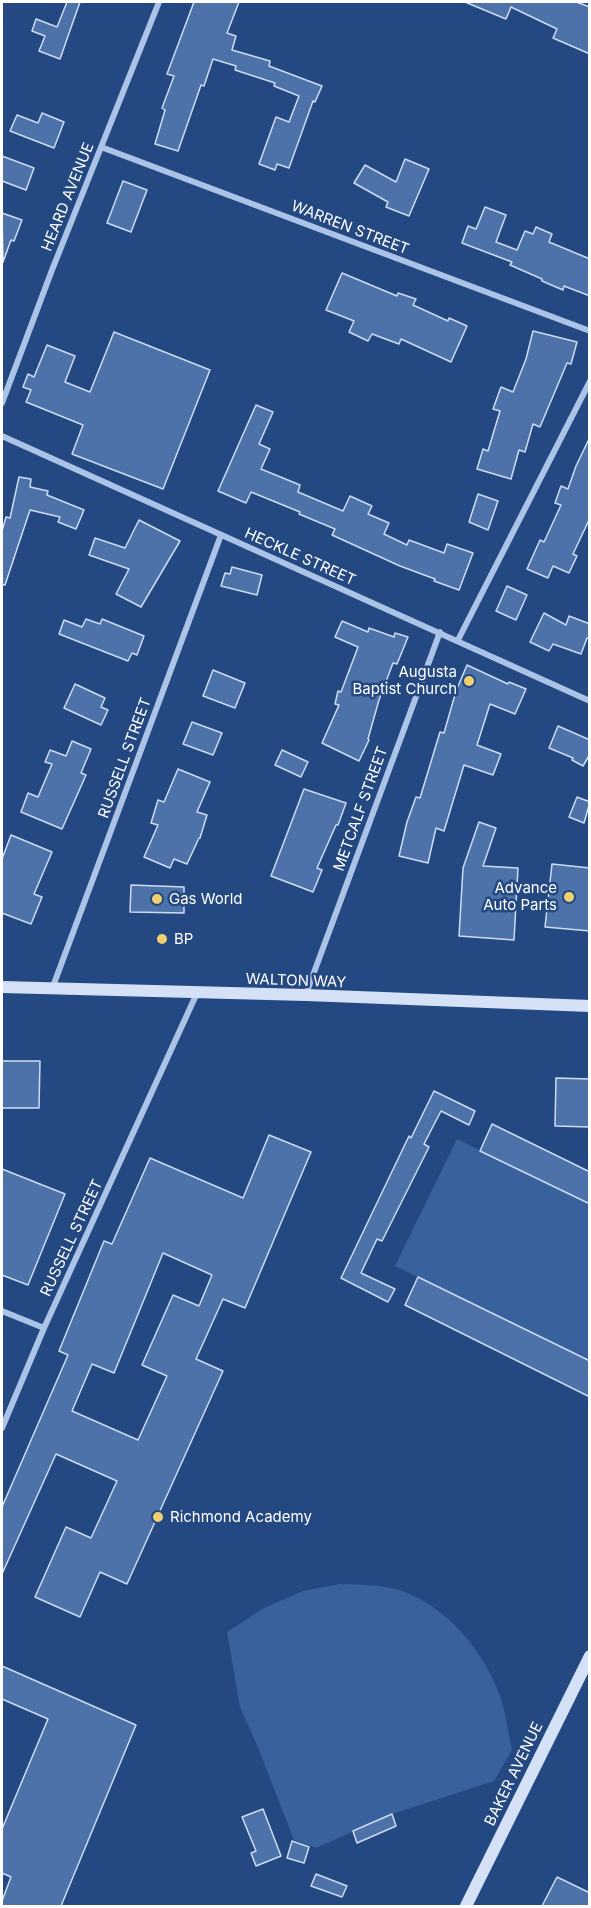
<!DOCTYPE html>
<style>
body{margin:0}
#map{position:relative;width:591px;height:1908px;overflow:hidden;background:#244881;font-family:Inter,sans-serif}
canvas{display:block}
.frame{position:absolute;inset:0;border:3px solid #fff;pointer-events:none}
</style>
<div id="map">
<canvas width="591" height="1908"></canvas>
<div class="frame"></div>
</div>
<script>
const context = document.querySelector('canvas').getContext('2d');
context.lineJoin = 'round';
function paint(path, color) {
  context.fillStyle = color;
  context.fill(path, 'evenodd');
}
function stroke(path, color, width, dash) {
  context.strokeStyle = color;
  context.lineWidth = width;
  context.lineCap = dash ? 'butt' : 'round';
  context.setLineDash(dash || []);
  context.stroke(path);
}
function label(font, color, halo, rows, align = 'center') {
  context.font = font + ' Inter,sans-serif';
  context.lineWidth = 5;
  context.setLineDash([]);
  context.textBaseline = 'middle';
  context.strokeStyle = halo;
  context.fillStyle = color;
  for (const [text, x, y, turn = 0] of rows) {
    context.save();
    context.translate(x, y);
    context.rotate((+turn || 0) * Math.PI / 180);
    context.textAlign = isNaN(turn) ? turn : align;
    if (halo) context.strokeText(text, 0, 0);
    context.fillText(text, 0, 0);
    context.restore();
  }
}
const green = new Path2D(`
 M457,1139l132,65v157l-194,-95z
 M340,1584c20,1 40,0 59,6 47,15 85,61 101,106 6,17 8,36 12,54l-18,31 -102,33 -76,34 -22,-8 -37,-95 -17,-38 -13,-75 37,-24 39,-17z`);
const building = new Path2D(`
 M67,2h13l-20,57 -21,-8 6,-15 -13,-5 4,-12 21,8z
 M194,2h45l-12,31 9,3 -4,14 38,11 -1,5 53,20 -7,16 -2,-1 -24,67 -12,-4 -2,6 -16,-6 17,-47 13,5 10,-26 -25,-10 1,-3 -40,-13 1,-4 -23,-7 -9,27 -3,-1 -23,66 -23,-7 10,-34 -3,-2 12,-32 -7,-2z
 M465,2h111l14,5v47l-37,-16 4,-9 -46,-22 -5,12z
 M42,113l22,9 -10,26 -44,-17 7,-16 21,8z
 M2,156l32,12 -8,22 -24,-9z
 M405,159l24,10 -20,47 -23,-9 2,-5 -34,-19 11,-18 31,17z
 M123,181l24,9 -16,42 -24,-9z
 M485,207l21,8 -10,27 21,8 8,-19 8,3 3,-7 16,7 -3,8 41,17v37l-26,-10 -1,4 -21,-9v-2l-32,-14 2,-3 -50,-19 6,-17 8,3z
 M2,213l20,7 -8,21 -3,-1 -8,22z
 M342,273l55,23 1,-3 18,6 -3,6 35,16 1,-3 18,8 -16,36 -50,-23 -2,5 -27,-10 -4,7 -19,-9 5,-11 -28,-11z
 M533,331l44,11 -6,22 -4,-1 -27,64 -7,-3 -8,28 -6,-2 -8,29 -34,-10 6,-20 5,2 12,-40 -7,-2 8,-22 12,5 13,-33z
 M114,332l96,38 -47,119 -91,-35 11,-29 -57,-23 5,-12 -8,-3 5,-13 6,3 13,-32 28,11 -10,26 25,10z
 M256,405l17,7 -14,32 11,5 -9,20 39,16 -2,7 45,19 7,-15 22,10 -4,8 21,9 -5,11 23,11 2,-5 35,13 3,-9 26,9 -14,37 -25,-9 1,-2 -35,-13 -68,-31 3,-6 -36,-15 1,-2 -49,-20 -5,11 -28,-12z
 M590,437v81l-17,36 4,2 -8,17 -16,-7 -5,12 -21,-9 13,-29 4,2 17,-37 -6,-2 6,-17 7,3 8,-23z
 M19,477l12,2 -1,8 18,4 -1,4 37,15 -8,19 -18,-7 2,-5 -30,-7 -25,75h-3v-54l4,-14 4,1z
 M478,494l20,7 -10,29 -19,-8z
 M139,520l41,21 -39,66 -25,-13 13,-25 -40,-14 6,-17 30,10z
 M232,567l30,8 -5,20 -36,-9 4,-13 5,1z
 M507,586l20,9 -11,25 -20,-9z
 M544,613l22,12 3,-9 21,8v15l-3,-1 -6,16 -28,-10 -4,7 -19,-9z
 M86,619l14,5 2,-5 42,17 -7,19 -5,-2 -4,8 -69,-27 5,-14 18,7z
 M342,621l26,11 1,-4 25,9 1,-4 13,4 -11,27 -4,-1 -14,37 -11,39 1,1 -10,21 -37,-18 17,-38 -4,-1 3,-13 3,1 17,-45 -23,-10z
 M467,665l41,19 1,-2 17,7 -11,25 -25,-10 -13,41 24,9 -8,21 -29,-10 -20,66 -8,-3 -8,35 -29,-7 8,-34 9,-25 4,1 20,-66 4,1 12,-42z
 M213,670l32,13 -10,25 -32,-12z
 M75,684l30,14 -4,9 7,3 -7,15 -37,-17z
 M192,722l30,11 -9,22 -30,-11z
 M558,726l32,14v14l-7,12 -11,-6 1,-2 -24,-10z
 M72,741l19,8 -10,24 5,2 -24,54 -41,-17 7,-19 10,4 14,-33 -7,-2 5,-12 16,6z
 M282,750l26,12 -7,15 -26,-12z
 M178,769l32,13 -13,30 10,3 -7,23h-1l-12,26 -13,-5 -4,9 -26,-11 14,-32 -7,-2 7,-23 6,2z
 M304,789l42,14 -8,22h-2l-19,43 5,2 -9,22 -42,-16z
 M577,797l13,5 -6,21 -15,-6z
 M479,822l17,6 -13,38 35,2 -4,72 -55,-4 4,-68z
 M11,835l41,17 -18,42 8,3 -11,27 -29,-11v-54z
 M552,864l38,4v63l-45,-4z
 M131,885l53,2v26l-54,-1z
 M2,1061h38l-1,47h-37z
 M556,1078l34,1v48l-35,-1z
 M434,1091l41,20 -6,14 -28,-14 -17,33 5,3 -47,94 -5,-2 -16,34 34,16 -7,13 -47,-24 68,-142 2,2z
 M492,1124l98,48v32l-110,-53z
 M269,1135l42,17 -66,156 -22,-9 -27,60 27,12 -96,213 -27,-12 -20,45 -45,-20 31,-70 25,11 26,-57 -61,-27 -54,120v-67l66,-152 -9,-4 45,-110 8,3 38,-86 93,40zM163,1253l49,22 -13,31 -26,-11 -31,70 25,11 -29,64 -66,-29 20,-47 22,9z
 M2,1169l63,25 -37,91 -26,-10z
 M418,1277l172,84v36l-185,-92z
 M2,1666l134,59 -75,181h-59v-5l9,-24 -9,-4v-44l46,-110 -46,-20z
 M263,1809l18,47 -25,10 -5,-13 5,-2 -14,-34z
 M392,1814l4,12 -39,17 -4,-12z
 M292,1841l17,6 -5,16 -17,-5z
 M316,1874l31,12 -5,11 -31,-11z
 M557,1877l33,16v13h-48z`);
const street = new Path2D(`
 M101,147l489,184
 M2,403l50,-133 107,-268
 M2,436l588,265
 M458,640l132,-259
 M52,989l169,-454
 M306,994l134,-362
 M2,1311l42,17
 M2,1428l42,-100 153,-335`);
const secondary = new Path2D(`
 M2,987l304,8 284,11
 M466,1906l124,-250`);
const markers = [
 [469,681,6,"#f1d16e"],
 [569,897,6,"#f1d16e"],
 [157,899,6,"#f1d16e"],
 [162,939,6,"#f1d16e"],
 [158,1517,6,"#f1d16e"]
];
const streetNames = [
 ["HEARD AVENUE",68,197,-68],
 ["WARREN STREET",350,228,21],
 ["HECKLE STREET",300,557,24],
 ["RUSSELL STREET",125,758,-70],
 ["METCALF STREET",361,809,-70],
 ["WALTON WAY",296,981,2],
 ["RUSSELL STREET",72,1238,-65],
 ["BAKER AVENUE",514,1774,-64]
];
const poiNames = [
 ["Augusta",457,672,"right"],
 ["Baptist Church",457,689,"right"],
 ["Advance",557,888,"right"],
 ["Auto Parts",557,905,"right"],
 ["Gas World",169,899],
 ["BP",174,939],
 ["Richmond Academy",170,1517]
];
paint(green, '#38619e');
paint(building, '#4c72a9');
stroke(building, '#cedef5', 1.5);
stroke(street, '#aac3e7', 6);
stroke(secondary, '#d4e1f6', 12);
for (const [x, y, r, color] of markers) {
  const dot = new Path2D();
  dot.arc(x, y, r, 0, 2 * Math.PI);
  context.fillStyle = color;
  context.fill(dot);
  stroke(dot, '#244881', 2);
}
label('15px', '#fff', '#244881', streetNames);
label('15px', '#fff', '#244881', poiNames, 'left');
</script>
